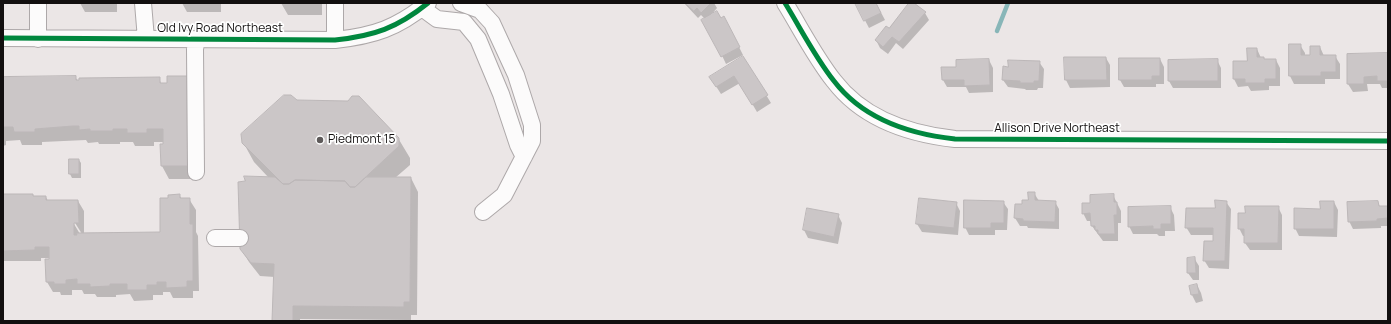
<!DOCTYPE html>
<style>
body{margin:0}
#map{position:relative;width:1391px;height:324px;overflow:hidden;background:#ebe6e6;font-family:Manrope,sans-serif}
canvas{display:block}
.frame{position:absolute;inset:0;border:4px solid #120f0f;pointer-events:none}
</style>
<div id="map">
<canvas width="1391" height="324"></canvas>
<div class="frame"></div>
</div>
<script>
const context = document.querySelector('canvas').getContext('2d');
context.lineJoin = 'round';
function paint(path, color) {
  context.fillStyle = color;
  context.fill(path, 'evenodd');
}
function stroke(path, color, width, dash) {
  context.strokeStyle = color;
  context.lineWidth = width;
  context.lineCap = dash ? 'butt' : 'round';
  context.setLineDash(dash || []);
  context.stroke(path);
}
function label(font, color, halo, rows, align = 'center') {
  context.font = font + ' Manrope,sans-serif';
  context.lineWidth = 3.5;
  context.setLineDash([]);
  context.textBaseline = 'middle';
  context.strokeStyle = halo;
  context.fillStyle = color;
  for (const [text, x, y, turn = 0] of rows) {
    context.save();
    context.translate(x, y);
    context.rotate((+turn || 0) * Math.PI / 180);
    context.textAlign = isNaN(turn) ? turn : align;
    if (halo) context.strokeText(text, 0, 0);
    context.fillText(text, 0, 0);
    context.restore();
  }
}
const shadow = new Path2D(`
 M80,3h37v9h-32z
 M182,3h39v9h-34z
 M281,3h41v12h-34z
 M684,3h30l3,5 -6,7 10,4 7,6 15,30 -17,9 -21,-45 -4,-4 -3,3z
 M856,3h20l9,17 -16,8z
 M910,3h3l12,10 4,7 -26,29 -7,-6 -8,11 -8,-6 -4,-8 13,-10z
 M1290,45h10l5,8v3h6l9,-9 4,9h11l5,8v15h-15v5h-31l-4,-8z
 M1257,49l4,9h3l1,2h11l4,8v18h-11v4l-18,1 -3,-5 -10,1 -4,-8v-17h14z
 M1388,54v34h-6l-2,-4h-13l1,7 -15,1 -5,-8v-29z
 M743,57l28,46 -14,9 -17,-29 -19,11 -11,-17z
 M1066,58h40l4,7v22l-40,1 -4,-8z
 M1160,59l4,8v17h-8v3h-32l-4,-7z
 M989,60l4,8v24l-24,1 -3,-6h-19l-4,-7 15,-12z
 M1217,60l4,8v20h-48l-4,-7z
 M1039,62l5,7 -1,19h-5l-1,2h-11l-1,-1 -17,-2 -5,-7 6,-12z
 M75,77l3,4 81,-3 38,101h-28l-7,-13 2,-24h-10v4h-19l-2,-4h-13v2h-21l-1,-2 -10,1 -2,-3 -44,2v3h-20l-2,-5 -14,1v4l-3,1v-68z
 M296,101l102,37 12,20v7l-15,13h16l7,14 -1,123h-6v5l-111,-1v2h-27l2,-44 -15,-1 -11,-14 -8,-13 28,-71 -15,-16 -11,-20z
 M70,160h9l2,3v15h-9l-2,-4z
 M1034,193l5,8 16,1 4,7v20l-31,-1 -1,-2h-7l-5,-8 8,-13 6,-4z
 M3,195h30l1,2h12l2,4h30l6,10v23l77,-1 8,-34 10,-4 3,4h7l7,11v22l2,4 1,55h-6v7h-20l-3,-6h-7v3h-10v5l-19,1 -4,-7 -14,1v2h-19l-2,-3h-11l-2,-4h-10v5h-11l-1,-3h-7l-6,-10 3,-24h-9v3h-38zM72,218l10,16h-2l-9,-15z
 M1113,195l8,16v12h-3v18h-15l-11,-15v-5h-5l-4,-8 8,-9z
 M1003,202l5,7 -1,21h-12v5h-26l-4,-8z
 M1226,202l5,7 -2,60 -20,-1 -5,-8 10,-18v-7h-23l-5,-8 30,-18z
 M1334,202l4,8 -1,27 -38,-1 -4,-8z
 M1378,202l2,5h8v19h-7v2l-28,1 -4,-8z
 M956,203l4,8 -2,24 -36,-3 -5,-8z
 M1170,207l4,8 1,16h-10v5h-6l-2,-2h-24l-4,-8z
 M1278,207l4,8v35h-32l-5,-7v-7h-2l-4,-8 7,-14z
 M838,215l4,8 -4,21 -30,-6 -4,-8z
 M1194,258l5,8v14h-6l-5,-7z
 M1197,285l4,8 2,8 -7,2 -4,-8 -2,-8z`);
const stream = new Path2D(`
 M997,31l11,-28`);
const building = new Path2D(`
 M685,3h26l-10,10 -4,-5 -3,3z
 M855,3h21l5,10 -17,8z
 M909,3h5l12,9 -27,30 -7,-5 -9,10 -8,-7 11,-14 3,2z
 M717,11l4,7 3,-2 16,31 -19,10 -20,-37z
 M1289,44h12v11h9v-9h10v9h16v17h-15v4h-32z
 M1247,48h10v9h7v2h12v20h-11v4h-20v-4h-12v-18h14z
 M1388,53v28h-11v-5l-13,1v7h-17v-30z
 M743,56l25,39 -16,10 -18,-29 -18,11 -7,-10z
 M1064,57h42l1,23h-42z
 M1119,58h41v18h-8v4h-33z
 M989,59l1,26 -26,1v-6h-22l-1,-13h15v-7z
 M1218,59v22h-50v-21z
 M1008,60l32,1 -1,20h-5v2h-14v-2l-18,-1 1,-14 5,1z
 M76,76v4h3v-2l81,-1v6h7v-7h22l1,90h-29l-1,-22h3v-15h-16v4h-20v-4h-14v2h-23v-2l-11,1v-4h-6l-38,3v3h-21l-1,-5h-10v-50z
 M284,95h7l6,5 51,1 4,-5h7l40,42v8l-44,41h-5l-5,-6 -50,-1 -6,4h-6l-41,-41 -1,-9z
 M69,159h10v15h-10z
 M244,176l31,1 8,7h6l6,-4 50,1 5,6h5l11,-10h45l-1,125h-6v5l-111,-1v15h-21l2,-57 -23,-1 -11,-14 -2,-67 7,-1z
 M1028,192h7v8l21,1 -1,21 -32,-1v-2l-9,-1 1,-14h7v-4h6z
 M3,194h30v2h13v4h32l1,23h-5v12h3l-1,-2 84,-1v-34h8v-3l12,-1v4h10v26h3v57h-6v6l-21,1v-6h-9v3h-10v5h-20v-6h-17v2l-20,1v-3h-13v-5l-11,1v4h-12v-2h-8l-1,-23h4v-12h-14v3l-32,1z
 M1114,194v8h3v13h-3l1,19h-17v-4h-3v-4h-4l-1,-13 -8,1v-11h8v-8z
 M919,198l38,4 -3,26 -38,-4z
 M964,200l40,1v22h-13v5h-27z
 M1215,200l12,1 -2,60h-22l1,-20h9v-13h-28l1,-20h29z
 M1320,201h14v28h-40v-21l26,1z
 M1378,201l1,5h9v12l-11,1v2l-29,1 -1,-20z
 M1171,206v18h-10v5h-8v-3l-25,1v-20z
 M1245,206h34l-1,37h-34v-14h-6v-16h7z
 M807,208l32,6 -5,23 -31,-7z
 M1195,257l1,16h-9v-15z
 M1197,284l2,10 -8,1 -2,-9z`);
const minor = new Path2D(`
 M38,3v36
 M143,3l3,36
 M461,3l19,7 12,13 24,52 16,50v16l-28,54 -21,17
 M785,3c16,26 30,54 49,78 29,38 75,53 121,58l433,2
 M422,8l15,11 27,3 14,17 23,55 17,51 6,12
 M3,38l332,2c39,-4 62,-12 93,-37
 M335,40v-37
 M196,172l-1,-123 2,-10
 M215,238h25`);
const cycleway = new Path2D(`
 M785,3c16,26 30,54 49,78 29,38 75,53 121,58l433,2
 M3,38l332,2c39,-4 62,-12 93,-37`);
const markers = [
 [320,140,4,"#5e5a5a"]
];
const streetNames = [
 ["Old Ivy Road Northeast",220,29],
 ["Allison Drive Northeast",1057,129]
];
const poiNames = [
 ["Piedmont 15",328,140]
];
paint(shadow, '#0003');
stroke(stream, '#88b6b8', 4.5);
paint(building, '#cbc6c7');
stroke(building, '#bcb7b8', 1);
stroke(minor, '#ada8a9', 18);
stroke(minor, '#fcfbfb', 16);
stroke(cycleway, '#00873e', 5);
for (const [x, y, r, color] of markers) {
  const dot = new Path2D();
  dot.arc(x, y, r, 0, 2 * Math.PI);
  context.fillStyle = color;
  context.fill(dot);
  stroke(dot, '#fff', 1.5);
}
label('12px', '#120f0f', '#fff', streetNames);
label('12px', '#120f0f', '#fff', poiNames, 'left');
</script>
